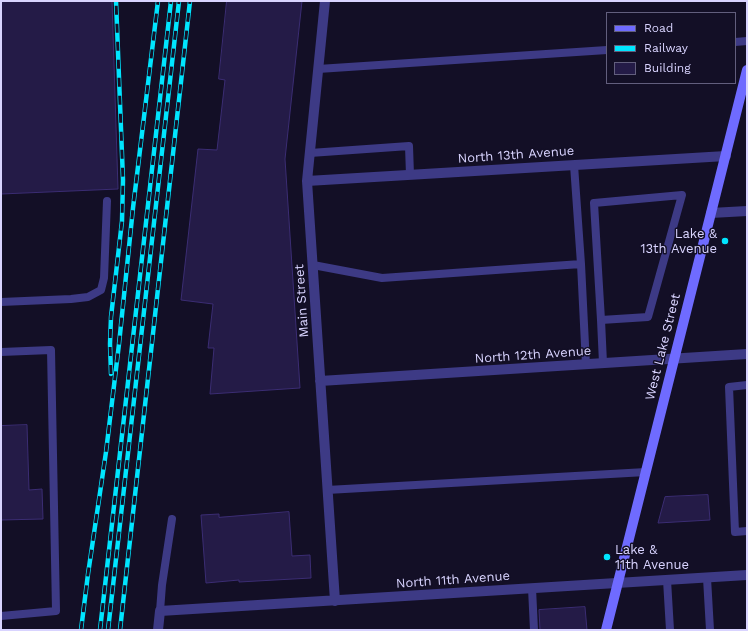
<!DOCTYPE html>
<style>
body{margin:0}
#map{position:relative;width:748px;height:631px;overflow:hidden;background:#130f26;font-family:"Work Sans",sans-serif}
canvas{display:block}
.frame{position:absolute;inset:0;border:2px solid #d9d4ff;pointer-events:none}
.legend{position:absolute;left:606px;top:12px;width:130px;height:72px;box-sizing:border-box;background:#130f26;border:1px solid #625e7d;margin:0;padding:5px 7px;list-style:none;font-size:12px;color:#d9d4ff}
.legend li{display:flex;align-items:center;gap:8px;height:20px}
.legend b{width:20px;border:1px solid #625e7d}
</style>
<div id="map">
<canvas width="748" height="631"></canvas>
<div class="frame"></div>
<ul class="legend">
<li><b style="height:5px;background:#6f6bff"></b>Road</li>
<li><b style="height:5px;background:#00e5ff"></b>Railway</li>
<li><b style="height:11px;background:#241b47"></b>Building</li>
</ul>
</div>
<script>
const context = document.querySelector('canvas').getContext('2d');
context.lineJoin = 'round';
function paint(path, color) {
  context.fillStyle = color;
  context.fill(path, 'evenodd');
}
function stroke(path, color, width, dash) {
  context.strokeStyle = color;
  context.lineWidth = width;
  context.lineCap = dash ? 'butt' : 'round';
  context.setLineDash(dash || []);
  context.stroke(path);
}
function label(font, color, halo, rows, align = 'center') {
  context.font = font + ' "Work Sans",sans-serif';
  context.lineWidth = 3;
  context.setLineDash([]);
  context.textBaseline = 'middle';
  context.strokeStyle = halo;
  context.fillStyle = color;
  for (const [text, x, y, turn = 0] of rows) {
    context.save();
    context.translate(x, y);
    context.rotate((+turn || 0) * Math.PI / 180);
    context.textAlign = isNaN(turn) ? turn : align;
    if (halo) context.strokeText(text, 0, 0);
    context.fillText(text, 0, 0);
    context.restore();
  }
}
const building = new Path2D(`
 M1,1h111l6,188 -117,5z
 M227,1h75l-17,158 15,229 -90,6 4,-46h-6l5,-44 -32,-4 17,-151 19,1 8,-70 -6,-1z
 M27,425l2,65 13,-1 1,30 -42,1v-94z
 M708,495l2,25 -52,3 7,-26z
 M289,512l3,44 18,-1 1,23 -72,4v-2l-33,3 -5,-68 18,-1v3z
 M585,607l2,23h-47l-1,-20z`);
const service = new Path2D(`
 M735,42l12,-1
 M318,69l289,-19
 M310,153l99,-7 1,29
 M574,165l7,99
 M313,265l69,13 199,-14 5,101
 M1,302l70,-3 17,-2 13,-7 3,-12 3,-77
 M601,320l-7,-117 88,-8 -34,122 -47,3 2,43
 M1,352l50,-2 5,261 -55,5
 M747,385l-18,2 6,145 12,-1
 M327,490l319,-18
 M707,578l3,52
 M667,580l3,50
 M532,588l2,42
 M160,611l2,-26 10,-66`);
const minor = new Path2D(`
 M325,1l-18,180 28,420
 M307,181l419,-25
 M711,213l36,-2
 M320,381l427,-27
 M158,630l2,-19 587,-36`);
const secondary = new Path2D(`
 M606,630l141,-560`);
const rail = new Path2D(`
 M111,374l-1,-30 1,-27 11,-96 1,-41 -7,-179
 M81,630l7,-56 18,-122 13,-108 14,-136 25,-207
 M100,630l71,-629
 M108,630l71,-629
 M120,630l70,-629`);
const markers = [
 [725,241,4,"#00e5ff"],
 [607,557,4,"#00e5ff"]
];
const streetNames = [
 ["North 13th Avenue",516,155,-4],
 ["Main Street",302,301,-94],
 ["West Lake Street",663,347,-76],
 ["North 12th Avenue",533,355,-4],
 ["North 11th Avenue",453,580,-4]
];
const poiNames = [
 ["Lake &",717,234],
 ["13th Avenue",717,249],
 ["Lake &",615,550,"left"],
 ["11th Avenue",615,565,"left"]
];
paint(building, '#241b47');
stroke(building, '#3b2d73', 1);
stroke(service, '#3d3a85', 8);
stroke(minor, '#3d3a85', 10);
stroke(secondary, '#6f6bff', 10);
stroke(rail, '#00e5ff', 4.5);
stroke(rail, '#130f26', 3, [9]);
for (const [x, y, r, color] of markers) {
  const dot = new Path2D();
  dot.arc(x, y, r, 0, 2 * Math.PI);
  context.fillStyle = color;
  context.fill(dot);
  stroke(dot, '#130f26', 1.5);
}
label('13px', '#d9d4ff', '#130f26', streetNames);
label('13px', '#d9d4ff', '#130f26', poiNames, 'right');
</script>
